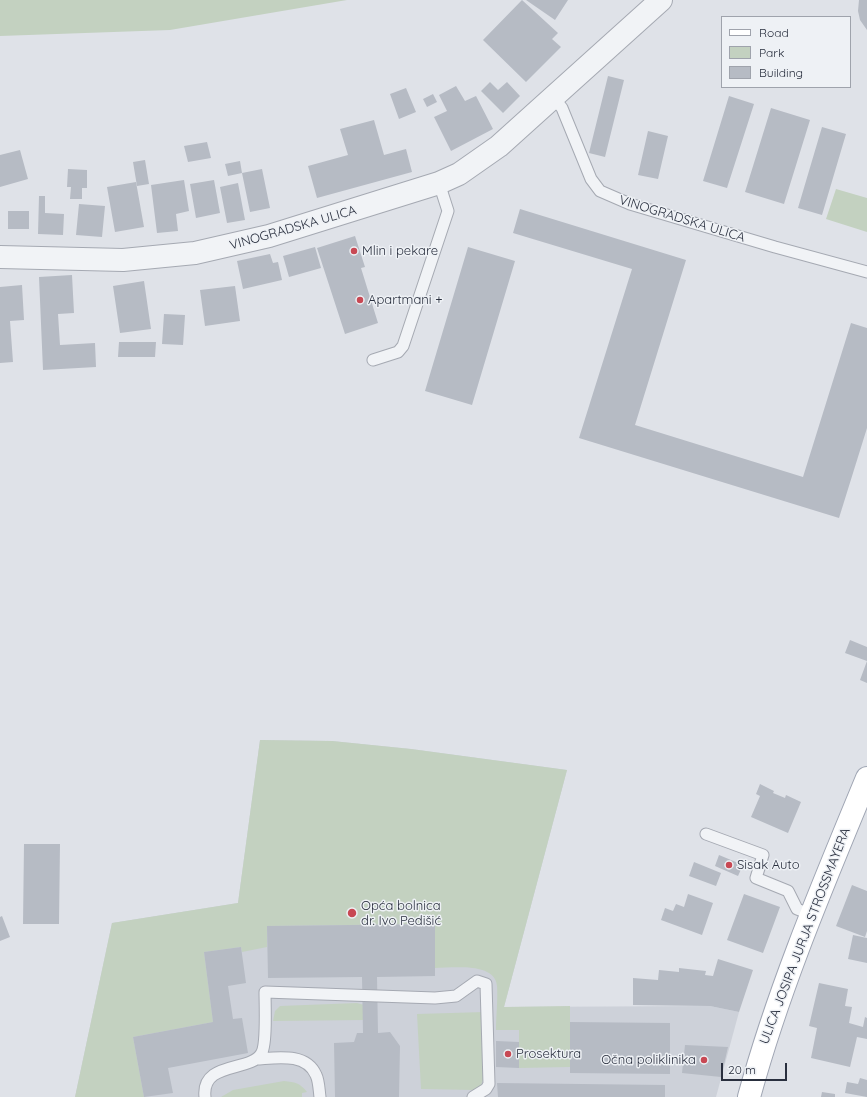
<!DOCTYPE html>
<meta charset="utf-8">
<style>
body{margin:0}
#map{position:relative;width:867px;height:1097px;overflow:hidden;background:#dfe2e8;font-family:Quicksand,sans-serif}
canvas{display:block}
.legend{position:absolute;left:721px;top:16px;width:130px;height:72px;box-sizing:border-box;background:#eef1f5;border:1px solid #9fa3ac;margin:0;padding:5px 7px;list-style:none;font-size:12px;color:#292f3e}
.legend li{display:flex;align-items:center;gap:8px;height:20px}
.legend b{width:20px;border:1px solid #9fa3ac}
.scale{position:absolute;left:721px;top:1063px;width:66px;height:18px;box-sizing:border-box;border:2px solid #292f3e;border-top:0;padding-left:5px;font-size:12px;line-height:14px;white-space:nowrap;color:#292f3e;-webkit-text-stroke:3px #eef1f5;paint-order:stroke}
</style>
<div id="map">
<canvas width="867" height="1097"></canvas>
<ul class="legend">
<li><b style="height:5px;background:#fff"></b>Road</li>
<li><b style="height:11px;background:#c3d1c0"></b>Park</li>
<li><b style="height:11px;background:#b6bbc4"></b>Building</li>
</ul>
<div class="scale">20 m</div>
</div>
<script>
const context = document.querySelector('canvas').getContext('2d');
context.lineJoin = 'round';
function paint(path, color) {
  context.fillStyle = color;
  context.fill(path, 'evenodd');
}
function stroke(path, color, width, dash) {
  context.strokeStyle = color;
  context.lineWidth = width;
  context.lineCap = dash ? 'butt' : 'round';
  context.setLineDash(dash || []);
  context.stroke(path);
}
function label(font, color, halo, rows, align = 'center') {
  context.font = font + ' Quicksand,sans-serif';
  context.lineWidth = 3;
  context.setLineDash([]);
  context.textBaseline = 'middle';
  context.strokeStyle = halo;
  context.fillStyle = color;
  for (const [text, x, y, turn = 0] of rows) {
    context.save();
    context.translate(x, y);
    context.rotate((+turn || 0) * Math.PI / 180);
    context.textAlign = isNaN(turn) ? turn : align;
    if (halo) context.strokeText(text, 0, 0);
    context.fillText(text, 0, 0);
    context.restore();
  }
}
const built = new Path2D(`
 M260,740l72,1 79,8 156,21 -63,237 206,-1 29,6 -23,85h-641l37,-174 126,-20z`);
const green = new Path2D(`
 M0,0h347l-177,30 -170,6z
 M836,189l31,9v34l-41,-13z
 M260,740l72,1 79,8 156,21 -63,237 66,-1v61l-51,1v-38h-23c0,-14 2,-30 1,-44 -2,-24 -44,-18 -62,-18l-1,-44 -167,2v21l-25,5 -1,-5 -37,5 9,70 -80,15 11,60h-69l37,-174 126,-20z
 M357,1003l7,2v15l-91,1 2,-10 5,-5z
 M484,1012l-1,68 -2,5 -7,5 -53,-1 -4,-75z
 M284,1081c11,1 16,2 23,11l-5,1v4h-81l12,-7z`);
const building = new Path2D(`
 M522,0l36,33 -6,6 9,8 -35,35 -43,-42z
 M526,0h42l-13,20z
 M859,0h8v30l-7,-10 -2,-9z
 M608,76l16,4 -19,77 -16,-4z
 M490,82l8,8 9,-8 13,14 -17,17 -22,-22z
 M456,86l9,15 11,-5 17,33 -42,22 -17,-34 13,-6 -8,-16z
 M406,88l10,24 -17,7 -9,-25z
 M433,94l4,8 -10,5 -4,-8z
 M729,96l25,8 -27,84 -24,-7z
 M771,108l39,12 -26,84 -39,-12z
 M374,120l10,35 22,-6 6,23 -95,26 -9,-32 40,-11 -8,-26z
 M822,127l24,7 -24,81 -24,-7z
 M648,131l20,5 -10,43 -20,-4z
 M207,142l4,16 -23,4 -4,-16z
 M20,150l8,29 -28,8v-32z
 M145,160l4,24 -12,2 -4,-24z
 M240,161l2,12 -14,3 -3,-12z
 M68,169l19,1v18h-5v11h-12l1,-12h-4z
 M262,169l8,39 -20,4 -8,-39z
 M184,180l5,31 -13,3 2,17 -21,2 -6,-48z
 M214,180l6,33 -24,5 -6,-34z
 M136,182l8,45 -29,5 -8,-45z
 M238,183l7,37 -18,3 -7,-36z
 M39,196h6v17l19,1 -1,21 -25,-1z
 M79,204l26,2 -3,31 -26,-2z
 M520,209l166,51 -51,165 168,52 48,-154 16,5v100l-28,90 -260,-80 53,-169 -119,-36z
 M8,211h21v18h-21z
 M355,236l10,31 -4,1 17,55 -33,11 -28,-86z
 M315,247l6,21 -32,9 -6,-21z
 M468,247l47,14 -43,144 -47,-14z
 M270,254l3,9 5,-1 4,18 -39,9 -6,-28z
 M72,275l2,38 -16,1 2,31 35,-2 1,24 -53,3 -4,-93z
 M144,281l7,48 -31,4 -7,-47z
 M22,285l2,35 -14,1 3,41 -13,1v-76z
 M235,286l5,35 -35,5 -5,-36z
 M164,314l21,1 -2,30 -21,-1z
 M119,342h37l-1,15h-37z
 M850,640l17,7v36l-7,-3 7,-19 -22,-8z
 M760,784l14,7 -1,2 12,5 1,-3 15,7 -13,31 -37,-16 9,-21 -4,-2z
 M24,844h36l-1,80h-36z
 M719,855l24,10 -5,11 -23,-10z
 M694,862l27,11 -5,13 -27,-10z
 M852,885l15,6v40l-2,6 -29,-11z
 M688,894l25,9 -11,32 -41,-15 4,-12 8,3 3,-7 8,3z
 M744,894l36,13 -17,46 -36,-13z
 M2,916l8,21 -10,4v-24z
 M435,924v52l-58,1 1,56 12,-1 10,14 -1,51h-64l-1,-54 20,-1 3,-9h6l-1,-56 -94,1 -1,-52z
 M853,935l14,3v25l-19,-4z
 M241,947l5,36 -18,3 5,33 9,-1 6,35 -80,15 5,25 -29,4 -11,-60 80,-15 -9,-70z
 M718,959l35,11 -14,42 -29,-6 -77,-1v-27l25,2 1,-10 20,2v-4l27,3 -1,4 8,1z
 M819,983l29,6 -3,17 7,1 -3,16 14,4 2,-10 2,1v21l-10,-2 -7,30 -39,-9 6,-30 -8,-2z
 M570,1022l100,1v51l-100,-1z
 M496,1041l23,1v26l-23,-1z
 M685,1045l43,2 -7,30 -39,-4z
 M860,1078l7,2v17l-22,-4 2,-11 11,2z
 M497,1083l168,2v12h-167z
 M822,1092l13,2v3h-14z`);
const service = new Path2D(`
 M554,98l8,10 29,71 9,12 30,13 145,43 92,25
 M373,360l25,-8 5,-6 45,-135 -9,-28
 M706,834l57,21 -7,23 32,13 9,18 15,6
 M256,1059c20,-1 50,-7 60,16 3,6 3,15 4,22
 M205,1097c-4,-36 45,-25 56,-43 6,-8 4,-50 4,-62l170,6 21,-2 21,-15 9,3 3,100 -3,5 -13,8`);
const minor = new Path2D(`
 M0,257l123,3 72,-7 74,-17 170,-53 20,-9 40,-28 162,-146`);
const primary = new Path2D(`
 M749,1097c30,-110 75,-215 118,-319`);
const markers = [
 [354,251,4,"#c84853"],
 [360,300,4,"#c84853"],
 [729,865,4,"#c84853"],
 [352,913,5,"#c84853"],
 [508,1054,4,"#c84853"],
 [704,1060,4,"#c84853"]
];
const streetNames = [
 ["VINOGRADSKA ULICA",682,219,17],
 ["VINOGRADSKA ULICA",293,228,-16],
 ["ULICA JOSIPA JURJA STROSSMAYERA",805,936,-69]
];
const poiNames = [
 ["Mlin i pekare",362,251],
 ["Apartmani +",368,300],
 ["Sisak Auto",737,865],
 ["Opća bolnica",361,906],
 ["dr. Ivo Pedišić",361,921],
 ["Prosektura",516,1054],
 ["Očna poliklinika",696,1060,"right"]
];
paint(built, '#cdd1d9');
paint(green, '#c3d1c0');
paint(building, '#b6bbc4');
stroke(service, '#a5a9b2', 13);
stroke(minor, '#a5a9b2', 24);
stroke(primary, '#9fa5b3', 24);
stroke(service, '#f1f3f6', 11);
stroke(minor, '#f1f3f6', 22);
stroke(primary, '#fff', 22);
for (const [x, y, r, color] of markers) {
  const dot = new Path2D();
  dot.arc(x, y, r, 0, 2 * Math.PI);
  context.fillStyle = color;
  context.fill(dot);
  stroke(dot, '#eef1f5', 1.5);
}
label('13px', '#292f3e', '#eef1f5', streetNames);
label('13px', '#292f3e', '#eef1f5', poiNames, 'left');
</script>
